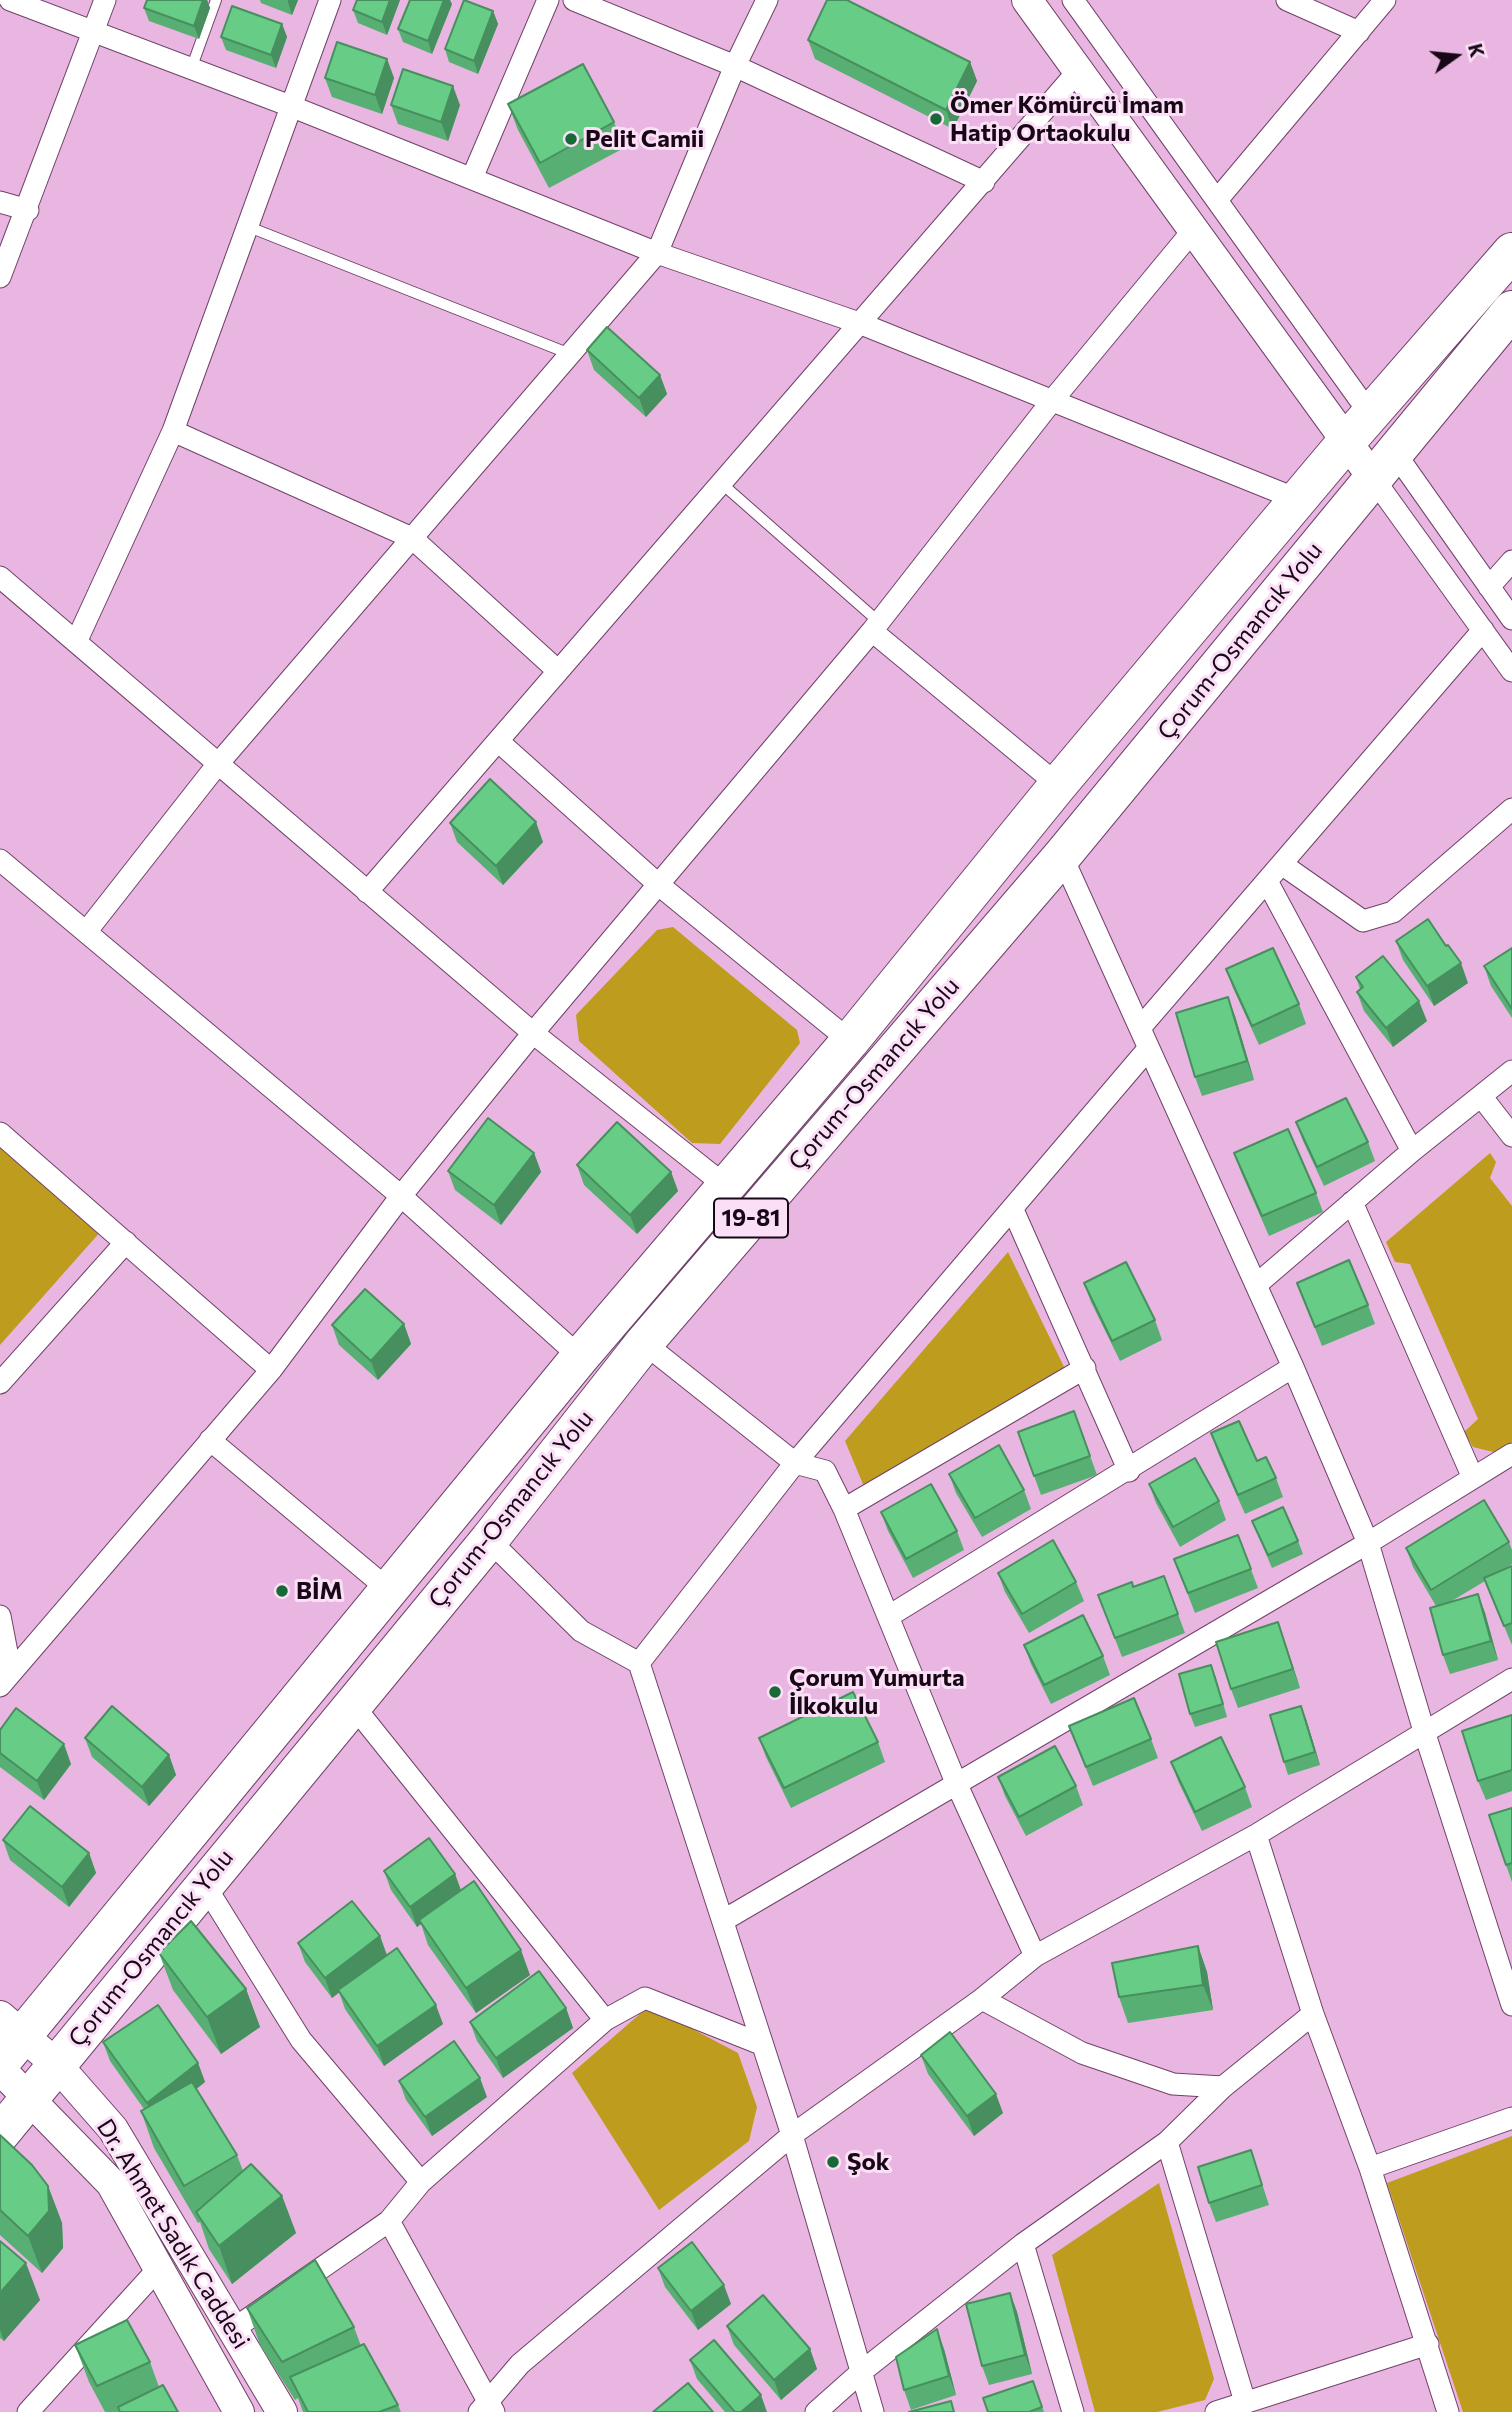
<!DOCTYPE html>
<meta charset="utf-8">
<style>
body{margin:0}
#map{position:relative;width:1512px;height:2412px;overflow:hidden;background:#e9b5e1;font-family:Commissioner,sans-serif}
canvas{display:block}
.north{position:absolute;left:1421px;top:21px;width:70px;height:70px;-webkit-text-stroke:5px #fbdff6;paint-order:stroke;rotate:75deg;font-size:19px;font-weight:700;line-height:28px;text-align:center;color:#180716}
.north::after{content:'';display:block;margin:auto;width:24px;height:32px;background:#180716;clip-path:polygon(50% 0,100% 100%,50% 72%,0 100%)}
</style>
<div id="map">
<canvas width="1512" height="2412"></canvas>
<div class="north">K</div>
</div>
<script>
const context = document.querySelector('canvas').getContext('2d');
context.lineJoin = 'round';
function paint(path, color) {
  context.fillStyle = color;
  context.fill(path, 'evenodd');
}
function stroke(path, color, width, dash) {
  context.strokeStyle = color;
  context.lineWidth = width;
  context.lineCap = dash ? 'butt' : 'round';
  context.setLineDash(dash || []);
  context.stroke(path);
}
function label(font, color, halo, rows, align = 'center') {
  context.font = font + ' Commissioner,sans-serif';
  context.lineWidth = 6;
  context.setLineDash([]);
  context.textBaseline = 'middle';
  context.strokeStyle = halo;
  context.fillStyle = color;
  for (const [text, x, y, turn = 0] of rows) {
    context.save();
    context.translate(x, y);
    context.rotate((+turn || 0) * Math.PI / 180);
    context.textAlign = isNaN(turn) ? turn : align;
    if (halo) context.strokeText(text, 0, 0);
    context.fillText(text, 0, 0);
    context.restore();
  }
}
const green = new Path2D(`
 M673,927l124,103 3,13 -80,101 -28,-1 -113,-102 -3,-26 81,-85z
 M0,1144l102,86 -102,115z
 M1490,1153l6,9 -6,16 22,28v236l-15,11 -24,-6 -9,-15 14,-13 -68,-155 -15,-2 -9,-20z
 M1008,1252l58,119 -201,118 -20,-48z
 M649,2006l89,47 19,54 -8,34 -90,69 -87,-137z
 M1512,2136v276h-49l-76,-229z
 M1159,2183l55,196 -9,21 -48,12h-62l-43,-157z`);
const lane = new Path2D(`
 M191,69l25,-69
 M249,227l321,127
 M720,482l159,140`);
const street = new Path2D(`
 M10,0l283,107 364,146 202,70 440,177
 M574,0l161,66 249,116
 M1073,0l297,414
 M1287,0l72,32
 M472,178l76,-178
 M1217,200l168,-200
 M0,202l28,8
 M0,277l105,-277
 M173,431l239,107 145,132
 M1395,453l117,166
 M1373,478l139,193
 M0,577l533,456 194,154
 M1489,587l23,-26
 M872,631l186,154
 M77,640l96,-209 157,-431
 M498,741l161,144 191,156
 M1062,856l231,511 75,176 56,188 88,274
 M0,860l401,336 179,161
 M1283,865l80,56 30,-9 119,-103
 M1268,883l144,268
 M367,892l711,-821
 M86,932l131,-167 440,-512 78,-187 32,-66
 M1140,1028l343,-398
 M1481,1096l31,40
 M0,1133l271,237
 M1352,1202l121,276
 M1013,1210l116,261
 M1256,1285l156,-134 100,-80
 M644,1343l151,120 30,8 19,38 113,276 78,171
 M0,1383l126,-141
 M210,1440l179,150
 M844,1509l241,-141
 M489,1540l92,91 58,32 153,472 81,277
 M0,1616l11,57
 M889,1616l404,-249
 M639,1663l156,-200 353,-414
 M0,1686l271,-316 130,-174 132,-163 339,-402 179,-229 144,-174
 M352,1704l253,316
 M1256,1835l57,179 57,154 78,244
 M204,1884l97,156 120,142
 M724,1920l644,-377 144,-89
 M982,1999l100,54 91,31 50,3
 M1167,2142l78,260
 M1370,2168l142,-50
 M389,2221l105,191
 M1023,2244l50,168
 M232,2330l157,-109 32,-39 184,-162 40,-22 116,46
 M28,2412l130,-143
 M479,2412l41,-48 272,-229 190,-136 53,-43 221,-121 256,-156
 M816,2412l45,-40 162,-128 144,-102 56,-55 90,-73
 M1216,2412l212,-68`);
const secondary = new Path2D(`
 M1027,0l346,478
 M0,2016l56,48 57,65 169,283
 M0,2069l111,114 128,229`);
const highway = new Path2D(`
 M0,2063l580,-706 270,-316 208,-256 289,-344 165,-189
 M0,2134l489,-594 155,-197 418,-487 450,-546`);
const wall = new Path2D(`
 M147,0h60l3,8 -11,31 -50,-18 -5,-13z
 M260,0h38l-6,15 -31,-12z
 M400,0l-13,35 -29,-12 -5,-13z
 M452,4l-20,50 -29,-12 -5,-13z
 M493,11l5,13 -20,50 -29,-12 -4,-13z
 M282,24l5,13 -11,31 -50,-18 -5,-13z
 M808,40l162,22 7,19 -24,48 -138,-70z
 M387,59l7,19 -12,36 -50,-17 -7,-19z
 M508,104l106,18 10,26 -75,40 -31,-58z
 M391,105h69l-12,36 -50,-17z
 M587,350l73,25 7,19 -21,23 -52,-47z
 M450,823l93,19 -40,43 -46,-43z
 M1396,941l72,42 -34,23 -31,-46z
 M1512,948v70l-21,-32 -7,-20z
 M1226,969l73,35 7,20 -47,21 -26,-57z
 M1356,977l71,44 -34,26 -29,-36 -7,-19 3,-3z
 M1235,1016l19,64 -52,16 -7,-19z
 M1296,1122l72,20 7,19 -51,25 -21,-45z
 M534,1153l7,19 -40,53 -46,-35 -7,-19z
 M1234,1153l82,40 7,19 -54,24 -28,-64z
 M577,1165l94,7 7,19 -41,43 -53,-49z
 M1084,1283l71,37 7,20 -42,21 -29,-59z
 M1297,1283l71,22 7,19 -53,22z
 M404,1324l7,20 -33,36 -39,-35 -7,-20z
 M1074,1411l23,64 -56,20 -23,-63z
 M1211,1433l46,28 19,17 7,19 -38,17 -27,-61z
 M949,1474l75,16 7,19 -49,28 -26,-44z
 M1149,1484l70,17 7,19 -46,27 -24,-44z
 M881,1512l76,19 7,19 -51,28 -25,-47z
 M1252,1521l46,20 5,13 -31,14z
 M1238,1535l20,53 -63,25 -21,-54z
 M1509,1542l3,8v14l-10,7 10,-5v79l-27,-64 -35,21 28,-8 7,19 13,47 -48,14 -7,-19 -7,-49 -23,-39 -7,-19z
 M998,1573l78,9 8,19 -55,32 -24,-41z
 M1164,1576l21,57 -63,24 -24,-62 36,-8z
 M1285,1642l15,46 -62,20 -7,-19z
 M1024,1645l79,11 7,19 -59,29 -20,-40z
 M1211,1665l16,52 -32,10 -5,-13z
 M1512,1715v76l-26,9 -8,-19z
 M1306,1719l14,46 -32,10 -4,-13z
 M1069,1726l82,13 7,19 -65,28z
 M0,1730l71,34 -27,36 -44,-33z
 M85,1738l84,17 7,20 -27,31 -57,-49z
 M759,1738l119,4 7,20 -94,46 -25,-51z
 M1171,1762l74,25 7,20 -50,24 -24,-50z
 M998,1777l78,9 7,19 -57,31 -21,-40z
 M1512,1808v74l-6,-17z
 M3,1840l86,13 7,20 -27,34 -59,-47z
 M384,1871l71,3 6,16 69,85 -54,38 -48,-68 -7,-21 -4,3 -26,-37z
 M380,1936l7,19 56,69 -59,42 -39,-57 -6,-17 -7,6 -27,-36 -7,-19z
 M1198,1946l9,26 6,38 -85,13 -9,-26z
 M159,1953l87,36 14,38 -39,27 -48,-64z
 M566,2008l7,20 -70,50 -26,-37 -7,-19z
 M103,2042l95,21 7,19 -9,7 41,66 6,16 39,25 14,37 -64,51 -23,-35 -9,-27 -2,1 -44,-75 -13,-37 3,-2 -34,-48z
 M921,2055l82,58 -29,23 -46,-62z
 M399,2081l88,16 -55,39 -26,-36z
 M0,2135l48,51 14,37 1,25 -21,25 -42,-38z
 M1251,2150l18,55 -53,17 -7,-19z
 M0,2241l40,59 -36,41 -4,-3z
 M658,2268l73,36 -33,26 -33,-43z
 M1010,2293l7,19 15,62 -43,11 -7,-19z
 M247,2308l107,19 7,19 37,59 3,7h-98l-5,-14 -3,2 -35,-55z
 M727,2326l83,23 7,20 -36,31 -47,-55z
 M75,2345l75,17 9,25 19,25h-73l-16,-30z
 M944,2349l12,46 -45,15 -7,-20z
 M690,2360l77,52h-42l-28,-33z
 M1033,2381l11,31h-56z`);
const shadedWall = new Path2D(`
 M203,0h4l3,8 -11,31 -5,-13z
 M288,0h10l-6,15 -4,-13z
 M390,0h10l-13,35 -5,-13z
 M444,0h6l2,4 -20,50 -4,-13z
 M493,11l5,13 -20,50 -4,-13z
 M282,24l5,13 -11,31 -5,-13z
 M387,59l7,19 -12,36 -7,-19z
 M970,62l7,19 -24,48 -7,-19z
 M453,86l7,19 -12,36 -7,-19z
 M660,375l7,19 -21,23 -7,-19z
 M536,822l7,20 -40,43 -7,-19z
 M1461,963l7,20 -34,23 -7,-20z
 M1228,997l7,19 19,64 -7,-19z
 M1419,1001l8,20 -34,26 -7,-19z
 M534,1153l7,19 -40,53 -7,-20z
 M671,1172l7,19 -41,43 -7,-19z
 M404,1324l7,20 -33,36 -7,-19z
 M1478,1594l7,19 13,47 -7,-19z
 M1278,1622l7,20 15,46 -7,-19z
 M1211,1665l5,13 11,39z
 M1301,1706l5,13 14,46 -5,-13z
 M64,1744l7,20 -27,36 -7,-19z
 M169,1755l7,20 -27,31 -7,-19z
 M89,1853l7,20 -27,34 -7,-20z
 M455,1874l7,20 -43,26 2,4 -4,3 -7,-20z
 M380,1936l7,20 -55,42 -7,-20z
 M1198,1946l9,26 6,38 -10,-25z
 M521,1950l9,25 -54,38 -10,-25z
 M246,1989l14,38 -39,27 -14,-37z
 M436,2005l7,19 -59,42 -7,-20z
 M566,2008l7,20 -70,50 -7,-20z
 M198,2063l7,19 -51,41 -7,-20z
 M480,2078l7,19 -55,39 -7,-19z
 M996,2094l7,19 -29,23 -7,-20z
 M48,2186l14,37 1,25 -21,25 -14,-37z
 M282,2196l14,37 -64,51 -13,-38z
 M26,2263l14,37 -36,41 -4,-11v-37z
 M724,2285l7,19 -33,26 -7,-19z
 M1010,2293l7,19 15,62 -7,-19z
 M937,2329l7,20 12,46 -7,-19z
 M810,2349l7,20 -36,31 -7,-20z
 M761,2395l6,17h-26z`);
const building = new Path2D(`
 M147,0h56l-9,26 -50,-18z
 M357,0h33l-8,22 -29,-12z
 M410,0h34l-16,41 -30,-12z
 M464,0l29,11 -19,50 -29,-12z
 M827,0h20l123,62 -24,48 -138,-70z
 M232,6l50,18 -11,31 -50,-18z
 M337,42l50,17 -12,36 -50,-17z
 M583,64l31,58 -74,41 -32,-59z
 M403,69l50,17 -12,36 -50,-17z
 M607,327l53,48 -21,23 -52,-48z
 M490,779l46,43 -40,44 -46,-43z
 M1428,919l18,27 2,-1 13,18 -34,23 -31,-45z
 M1273,948l26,56 -47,22 -26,-57z
 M1512,948v61l-28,-43z
 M1383,956l36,45 -33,27 -29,-36 6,-5 -7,-10z
 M1228,997l19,64 -52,16 -19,-64z
 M1346,1098l22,44 -51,25 -21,-45z
 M488,1118l46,35 -40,52 -46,-34z
 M617,1122l54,50 -41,43 -53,-50z
 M1288,1129l28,64 -54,23 -28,-63z
 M1349,1260l19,45 -53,22 -18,-44z
 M1126,1262l29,58 -43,21 -28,-58z
 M365,1289l39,35 -33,37 -39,-36z
 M1074,1411l16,45 -56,20 -16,-44z
 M1239,1421l18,40 9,-4 10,21 -38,17 -27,-62z
 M999,1445l25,45 -49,28 -26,-44z
 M1195,1458l24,43 -46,26 -24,-43z
 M931,1484l26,47 -51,28 -25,-47z
 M1484,1500l25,42 -78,48 -25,-42z
 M1283,1507l15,34 -30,14 -16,-34z
 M1238,1535l13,34 -63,24 -14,-34z
 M1053,1540l23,42 -54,32 -24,-41z
 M1512,1566v57l-8,3 -20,-48z
 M1164,1576l14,38 -63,24 -17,-43 34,-13 1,5z
 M1478,1594l13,47 -48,14 -13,-47z
 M1083,1615l20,41 -59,29 -20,-40z
 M1278,1622l15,47 -62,20 -15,-47z
 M1211,1665l12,39 -33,10 -11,-40z
 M853,1692l25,50 -94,46 -25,-50z
 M1134,1698l17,41 -65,28 -17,-41z
 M112,1706l57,49 -27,32 -57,-49z
 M1301,1706l14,46 -31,10 -14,-47z
 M16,1708l48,36 -27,37 -37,-28v-23z
 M1512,1715v55l-34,11 -16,-50z
 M1221,1737l24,50 -50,25 -24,-50z
 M1055,1746l21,40 -57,31 -21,-40z
 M30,1806l59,47 -27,34 -59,-47z
 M1512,1808v55l-6,2 -17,-50z
 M429,1838l26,36 -45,33 -26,-36z
 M474,1881l47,69 -55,38 -47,-68z
 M352,1901l28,35 -55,42 -27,-35z
 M191,1921l55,68 -39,28 -48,-64z
 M1198,1946l5,39 -84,12 -7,-34z
 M397,1948l39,57 -59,41 -39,-56z
 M539,1971l27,37 -70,50 -26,-36z
 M158,2005l40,58 -51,40 -44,-61z
 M950,2032l46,62 -29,22 -46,-61z
 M454,2041l26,37 -55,39 -26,-36z
 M192,2082l45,73 -53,31 -43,-75z
 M0,2135l32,30 16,21 1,25 -21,25 -28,-26z
 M1251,2150l11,35 -53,18 -11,-36z
 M251,2164l31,32 -63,50 -23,-34z
 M0,2241l26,22 -26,30z
 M692,2242l32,43 -33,26 -33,-43z
 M315,2260l39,67 -72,35 -35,-54z
 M1010,2293l15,62 -43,11 -16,-62z
 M763,2295l47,54 -36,31 -47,-54z
 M127,2320l23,42 -53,24 -22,-41z
 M937,2329l12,47 -45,14 -8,-33z
 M714,2340l47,55 -20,17h-6l-45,-52z
 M364,2344l34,61 -19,7h-71l-18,-35z
 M1033,2381l9,26 -13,5h-41l-5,-14z
 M688,2383l25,29h-60z
 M163,2385l15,27h-58l-2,-5z
 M951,2401l3,11h-45z`);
const markers = [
 [936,119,7,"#196938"],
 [571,139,7,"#196938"],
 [282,1591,7,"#196938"],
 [775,1692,7,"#196938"],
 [833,2162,7,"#196938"]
];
const shields = [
 [751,1218,74]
];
const shieldNames = [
 ["19-81",751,1218]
];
const poiNames = [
 ["Ömer Kömürcü İmam",950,105],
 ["Hatip Ortaokulu",950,133],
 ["Pelit Camii",585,139],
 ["BİM",296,1591],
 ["Çorum Yumurta",789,1678],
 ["İlkokulu",789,1706],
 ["Şok",847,2162]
];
const streetNames = [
 ["Çorum-Osmancık Yolu",1240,641,-51],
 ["Çorum-Osmancık Yolu",874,1074,-49],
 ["Çorum-Osmancık Yolu",511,1509,-51],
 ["Çorum-Osmancık Yolu",151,1948,-51],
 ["Dr. Ahmet Sadık Caddesi",173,2234,58]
];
paint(green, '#be9c1d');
stroke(lane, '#704269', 12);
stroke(street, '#704269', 23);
stroke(secondary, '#704269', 32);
stroke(highway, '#704269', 40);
stroke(lane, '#fff', 10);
stroke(street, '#fff', 21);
stroke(secondary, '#fff', 30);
stroke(highway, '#fff', 38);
paint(wall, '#58af73');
paint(shadedWall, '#478f5e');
paint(building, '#66cc86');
stroke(building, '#478f5e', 2);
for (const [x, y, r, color] of markers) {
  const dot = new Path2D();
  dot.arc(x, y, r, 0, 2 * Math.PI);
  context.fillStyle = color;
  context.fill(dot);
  stroke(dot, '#fbdff6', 2.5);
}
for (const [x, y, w] of shields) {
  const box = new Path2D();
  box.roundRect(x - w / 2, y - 19.5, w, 39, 5);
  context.fillStyle = '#fbdff6';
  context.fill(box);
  stroke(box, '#180716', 2);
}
label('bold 23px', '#180716', null, shieldNames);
label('bold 24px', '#180716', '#fbdff6', poiNames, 'left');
label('24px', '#180716', '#fbdff6', streetNames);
</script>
